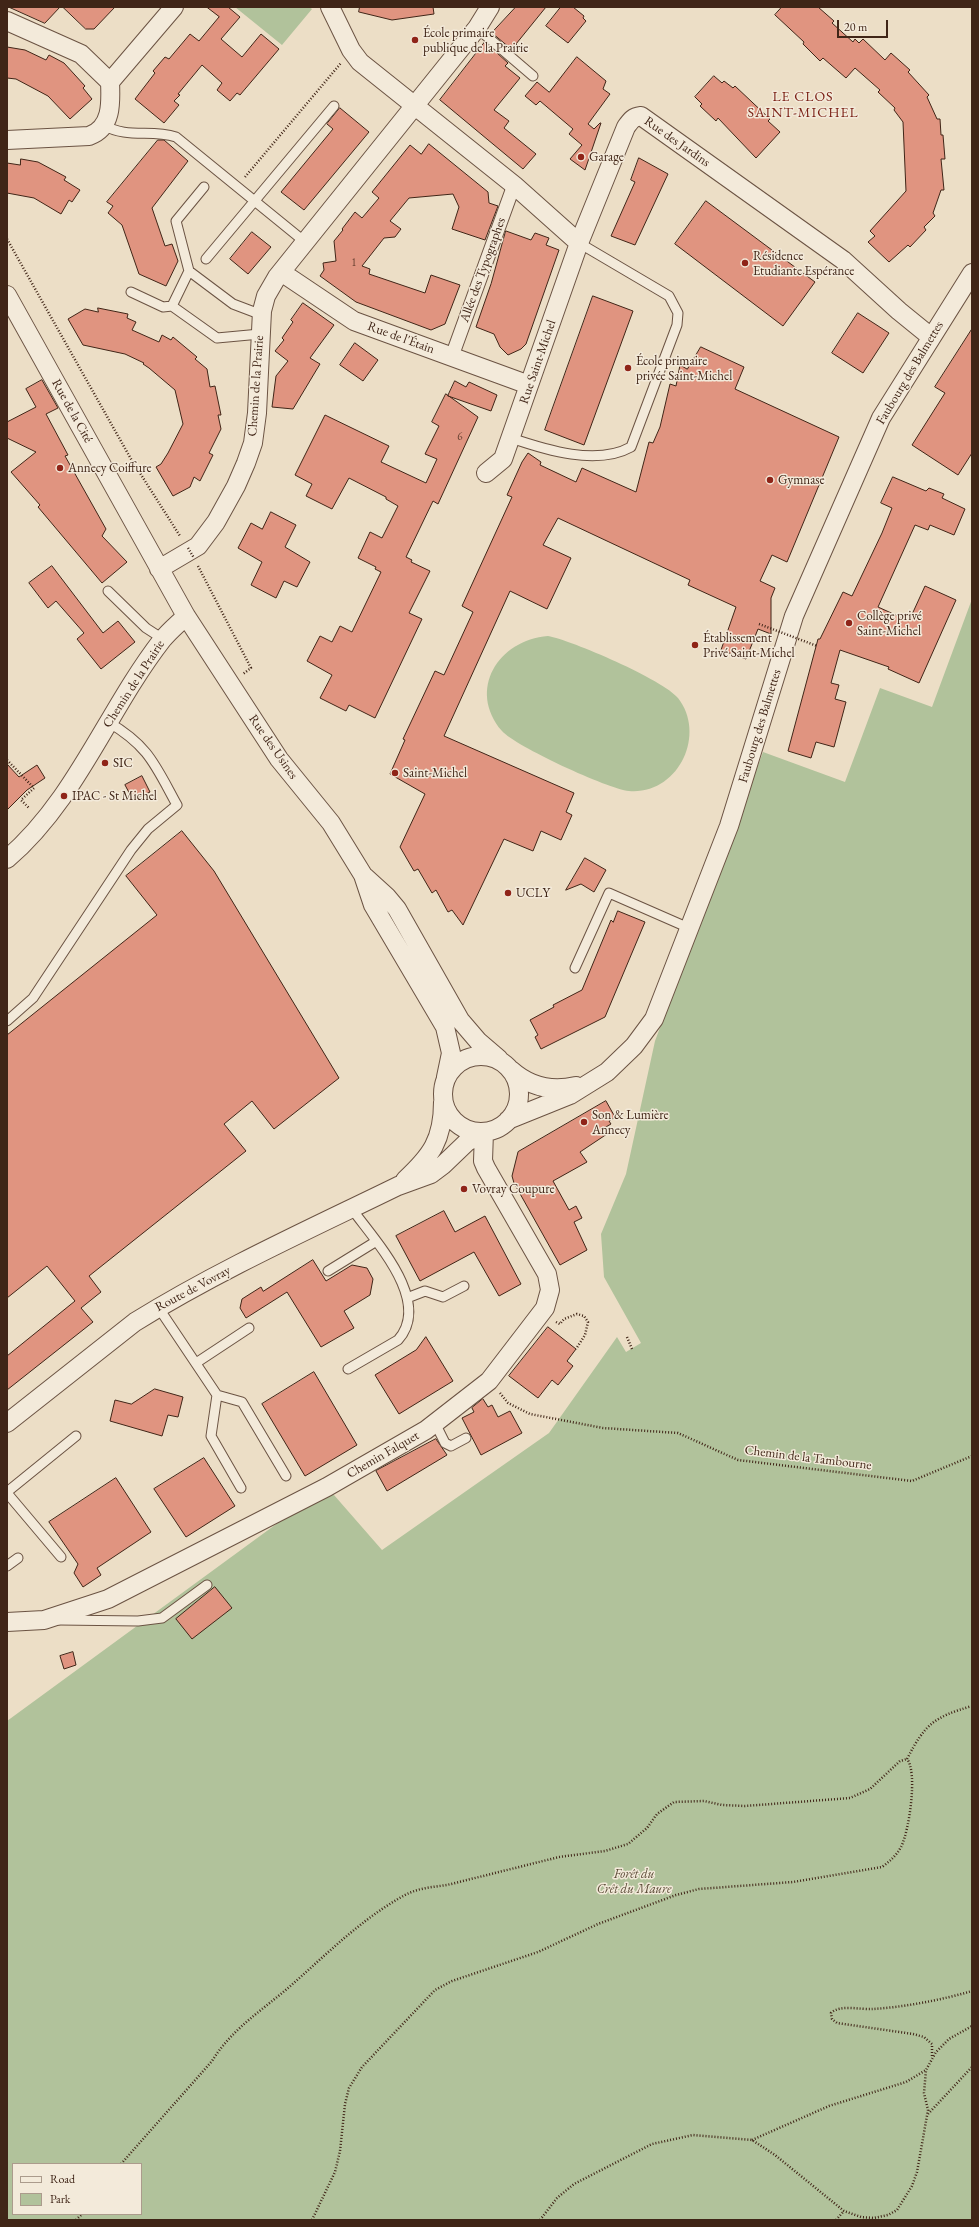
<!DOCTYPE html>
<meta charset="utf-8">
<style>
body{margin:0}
#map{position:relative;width:979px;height:2227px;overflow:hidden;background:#ecdec6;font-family:"EB Garamond",serif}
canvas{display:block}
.frame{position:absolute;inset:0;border:8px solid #402517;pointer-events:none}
.legend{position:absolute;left:12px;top:2163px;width:130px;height:52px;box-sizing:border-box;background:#f3eada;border:1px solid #ab9b8c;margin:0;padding:5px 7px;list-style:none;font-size:12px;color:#402517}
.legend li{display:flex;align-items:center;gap:8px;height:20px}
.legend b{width:20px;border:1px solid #ab9b8c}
.scale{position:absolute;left:837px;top:20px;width:51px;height:18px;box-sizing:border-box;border:2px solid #402517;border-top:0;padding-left:5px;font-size:12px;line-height:14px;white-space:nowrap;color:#402517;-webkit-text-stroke:3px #f3eada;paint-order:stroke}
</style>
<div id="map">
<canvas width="979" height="2227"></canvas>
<div class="frame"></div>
<ul class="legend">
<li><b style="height:5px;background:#f3eada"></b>Road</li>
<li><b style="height:11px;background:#b1c29b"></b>Park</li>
</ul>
<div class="scale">20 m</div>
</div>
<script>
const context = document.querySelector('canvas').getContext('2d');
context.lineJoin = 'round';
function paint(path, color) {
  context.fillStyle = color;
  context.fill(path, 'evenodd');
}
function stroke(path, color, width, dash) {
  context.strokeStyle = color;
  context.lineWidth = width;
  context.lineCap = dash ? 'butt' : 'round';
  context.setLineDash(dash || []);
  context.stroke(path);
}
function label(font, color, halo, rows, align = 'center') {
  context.font = font + ' "EB Garamond",serif';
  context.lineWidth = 3;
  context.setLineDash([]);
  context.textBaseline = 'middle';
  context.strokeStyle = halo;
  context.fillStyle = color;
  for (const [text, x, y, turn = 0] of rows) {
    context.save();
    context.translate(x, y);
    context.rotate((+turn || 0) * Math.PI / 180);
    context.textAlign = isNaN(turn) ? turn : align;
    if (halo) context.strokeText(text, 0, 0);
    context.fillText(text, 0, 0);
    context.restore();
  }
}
const green = new Path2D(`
 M235,7h74l3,2 -30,36z
 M972,599v1621h-965v-499l320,-234 55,63 167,-117 68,-96 9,15 15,-9 -37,-66 -3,-43 25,-60 29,-133 108,-289 82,30 35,-94 52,19zM13,2164h128v50h-128z
 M548,636c23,4 116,44 130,62 29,37 0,97 -49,93 -21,-2 -114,-45 -127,-60 -35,-41 -4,-91 46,-95z`);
const building = new Path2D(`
 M9,7h51l-15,16z
 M63,7h52l-21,22h-8z
 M207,7h21l12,10 -19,22 21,18 19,-23 18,15 -39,46 -3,-2 -7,8 -13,-11 5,-7 -20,-18 -24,29 2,1 -6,6 5,4 -15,18 -29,-24 20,-26 -2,-2 12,-14 4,2 21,-25 9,7 20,-24z
 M360,7h73l1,7 -42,6 -33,-8z
 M516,7h30l-30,37 4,4 -4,5 -24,-20z
 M561,7h12l11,9 -1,2 3,3 -18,22 -22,-17z
 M782,7h36l16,14 -2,2 21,19 2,-3 4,4 4,-4 22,21 6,-7 19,17 -2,2 21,23 -2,2 10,22h3l1,16h2l2,24h-4l3,31h-3l-8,23 2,3 -11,11 2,3 -16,17 -2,-2 -19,17 -21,-20 7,-6 -5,-5 36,-40 -3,-69 -9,-12 1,-2 -17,-16 2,-2 -25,-22 -9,10 -23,-20 -3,3 -17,-17 1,-2 -29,-27z
 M485,42l23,21 -3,3 15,12 -26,32 15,11 -5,7 32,26 -13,15 -83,-69z
 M7,47l18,3 21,10 3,-5 15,8 21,23 -2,2 9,11 -22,20 -22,-23 -32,-17 -9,-1z
 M577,57l29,24 -3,8 7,5 -22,30 6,5 6,-6h1l-16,47 -15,-11 12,-14 -13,-11 4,-5 -33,-28 -4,4 -11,-9 12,-14 12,10z
 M714,76l8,7 2,-2 9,7 2,-2 35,33 -2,2 12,11 -24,26 -38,-40 -2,3 -16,-15 2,-2 -7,-7z
 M340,108l29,24 -65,78 -23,-18 52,-63 -6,-5z
 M158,140h6l24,21 -36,47 13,38 7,-2 6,17 -12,25 -27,-12 -17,-49 -14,-12 5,-7 -6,-4z
 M429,144l59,48 1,11 9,3 -13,34 -33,-11 7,-22 -6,-13 -44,4 -19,23 11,8 -6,8 -11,1 -22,28 8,3 -1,5 56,19 6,-18 29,10 -15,39 -14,6 -75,-28 -36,-26 4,-6 -1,-7 13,-2 -2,-20 9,-11 -1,-1 13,-17 7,6 17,-20 -7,-6 38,-47 11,9z
 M639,158l29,16 -33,71 -24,-9 24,-54 -4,-2z
 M21,159l17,3 28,15 -2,3 16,10 -8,12 -3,-2 -8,14 -27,-16 -27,-5v-30l13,2z
 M706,201l109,81 -32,44 -108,-82z
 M506,231l25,9 4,-7 14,5 -3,7 13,5 -33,94 -5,5 -13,6 -8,-8 -6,-13 -18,-7 15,-43z
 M252,232l19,15 -23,27 -18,-15z
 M593,296l40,15 -49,134 -39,-15z
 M303,303l31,22 -24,33 10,6 -27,45 -21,-2 4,-31 12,-15 -13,-10 9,-11 -2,-2 11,-16 -2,-2z
 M98,308l30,6 -1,4 9,4 -4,8 27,12 3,-7 9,5 2,-3 24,20 -2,2 12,10 3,18 5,-1 6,29h-3l3,14 -12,24 4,2 -13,26 -6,-4 -4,10 -17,9 -17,-29 5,-3 7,-11 15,-29 -8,-34 -26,-22 -6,-4 1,-1 -19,-9 -42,-9 -15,-26 17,-10 13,3z
 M858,313l31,20 -26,40 -31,-20z
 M972,329v124l-14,22 -46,-30 33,-52 -10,-6z
 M355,343l23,17 -15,21 -23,-16z
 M701,347l43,20 -9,22 104,48 -52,125 -15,-7 -12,26 15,7 -4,10v36l-13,-5 -12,30 -25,-9 15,-43 -48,-22 2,-5 -132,-62 -15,27 28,13 -24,51 -37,-18 -66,145 130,57 -8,19 6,3 -11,25 -20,-9 -8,20 -29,-12 -41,86 -11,-15 -4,2 -12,-22 -4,3 -14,-24 -4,2 -14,-24 25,-53 -35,-20 15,-34 -2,-1 32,-68 9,4 29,-63 -11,-6 50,-109 -5,-2 15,-33 6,-9 13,9 -1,3 36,17 6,-14 54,24 13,-50 4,1 7,-16 10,-43 6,2 4,-21 7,4z
 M42,380l16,28 -12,6 22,41 -3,1 41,73 -4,7 25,26 -25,21 -64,-76 2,-2 -29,-33 25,-20 -29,-14v-16l29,-15 -10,-18z
 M455,381l11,6 3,-5 28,13 -6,16 -43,-15z
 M446,394l32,23 -40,87 -5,-3 -27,56 6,3 -1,2 19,9 -21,42 13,6 -47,99 -26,-13 -3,6 -26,-13 12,-23 -25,-14 13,-25 12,6 8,-16 12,6 29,-60 -6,-3 1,-2 -18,-9 12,-26 12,6 16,-32 -12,-7v-2l-37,-19 -17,31 -26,-13 6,-12 -17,-9 30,-60 64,31 -8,16 45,21 11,-24 -12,-5 14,-28 -7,-4z
 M893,477l33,14 3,-3 15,6 -2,4 23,11 -11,26 -24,-10 -2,5 -13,-5 -37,82 31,14 16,-35 31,14 -37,83 -31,-14 1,-2 -49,-17 -9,33 8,2 -4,14 11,3 -12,45 -18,-5 -5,16 -23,-7 30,-112h2l23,-47 9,4 30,-63 10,-25 -11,-5z
 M271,512l25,13 -11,22 25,15 -13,25 -13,-6 -8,17 -25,-13 11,-23 -24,-14 13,-25 11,6z
 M52,566l51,67 15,-12 17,21 -34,27 -24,-30 7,-6 -28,-32 -8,7 -19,-25z
 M7,764l12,13 18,-12 8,13 -18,12 -20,20z
 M142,776l8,16 -17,8 -8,-15z
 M182,831l32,40 125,207 -65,51 -22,-28 -28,23 22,27 -157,125 12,16 -20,16 12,14 -86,68v-34l68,-55 -28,-35 -40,32v-263l150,-120 -31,-39z
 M585,858l21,12 -12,22 -13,-8 -15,6z
 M618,911l27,11 -40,95 -64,32 -6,-12 3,-2 -8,-15 24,-13 -1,-2 29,-15 29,-70 2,2z
 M606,1101l9,16 -6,4 2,3 -7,4 3,6 -27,18 7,10 -34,19 16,29 7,-4 6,12 -8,4 13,28 -27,15 -46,-82 -2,-7 6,-24z
 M444,1211l11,21 30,-16 36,68 -22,12 -25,-44 -54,29 -24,-45z
 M313,1260l13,21 26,-16 15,3 6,11 -3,16 -26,16 10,17 -33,19 -34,-55 -41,26 -6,-10 2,-9 19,-12 2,4z
 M548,1327l28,22 -9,12 6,5 -15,19 -6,-5 -14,18 -29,-22z
 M426,1337l27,44 -54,33 -24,-39 41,-25z
 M314,1372l43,73 -52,31 -43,-72z
 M155,1389l28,8 -5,20 -10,-2 -6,21 -52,-15 5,-21 16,4z
 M483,1399l5,8 4,-2 6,12 12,-6 12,22 -41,22 -19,-37 12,-6 -2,-4z
 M436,1439l11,16 -60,36 -11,-20z
 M204,1458l31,48 -49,31 -32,-48z
 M116,1478l35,54 -54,36 4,7 -18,12 -9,-14 4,-9 -29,-42z
 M215,1587l17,21 -40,31 -16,-20z
 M73,1652l3,13 -12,4 -4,-13z`);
const path = new Path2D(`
 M245,177l96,-114
 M7,239l124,220 49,77
 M198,566l53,102 -8,6
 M7,760l27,28 -13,12 8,8
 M556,1322l4,2 4,-5 13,-5 7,2 4,6 -3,13 -9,14
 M627,1337l5,12
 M500,1393l8,10 22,11 73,14 75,5 60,27 174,21 60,-25
 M907,1759c18,-35 27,-42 65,-53
 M932,2056v-12l-8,-7 -11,-3 -76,-11 -5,-4 -1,-6c9,-9 30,-3 42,-4 32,-2 68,-9 99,-18
 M928,2114l44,-47
 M752,2140l77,-34 77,-24 20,-12
 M121,2164l91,-103c19,-31 49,-50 76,-73 38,-33 73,-69 117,-93 13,-7 28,-8 42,-10l112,-28 46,-6 23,-7 19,-16 10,-14 17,-12 30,-1 18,4 23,1 105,-8 20,-9 30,-28 7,-2
 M76,2220l6,-6
 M312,2220l23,-48 5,-21 5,-47 4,-16 13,-21 73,-77 17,-9 86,-29 60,-28 78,-29 23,-6 94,-7 89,-15c8,-6 14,-11 19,-20 8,-15 17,-75 6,-88
 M540,2220l17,-22 17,-14 78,-40 41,-9 59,5 23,15 69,56 17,6 13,1 14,-3 9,-5 15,-24 5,-14 11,-62 -4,-17 2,-23 10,-18 13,-13 23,-13
 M836,2220l8,-9`);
const service = new Path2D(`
 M477,28l56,48
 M103,125c25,14 47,4 73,12l129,105
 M204,187l-28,34 13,50 44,33 29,11
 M206,259l128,-153
 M189,271l-17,35 45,32 43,-4
 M131,292l32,15 9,-1
 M511,438c35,12 86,28 120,9l46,-122 1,-12 -9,-17 -90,-53
 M108,591l38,37 17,11
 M575,968l34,-75 80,35
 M7,1021l26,-23 98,-148 17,-21 29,-24c-22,-40 -28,-59 -69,-83
 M328,1271l47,-29
 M407,1298l18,-7 18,6 21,-11
 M158,1307l59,88 25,7 44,74
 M196,1363l53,-35
 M348,1369l50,-29c35,-39 -24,-100 -46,-131
 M217,1395l-6,41 30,52
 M435,1423l10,20 6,3 15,-8
 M7,1492l69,-56
 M7,1493l54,64
 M7,1566l11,-8
 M59,1620l79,1 24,-3 45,-33`);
const pedestrian = new Path2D(`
 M452,356l62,-171`);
const minor = new Path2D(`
 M330,7l21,43 9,12 154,123 65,58
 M7,21l74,33 29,28
 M7,140l82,-4c23,-8 22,-33 21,-54l64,-75
 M281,272l73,49 175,64
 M7,295l179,321 93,143 52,64 32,52 10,30 72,122 6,26 -5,24
 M486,473l17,-14 76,-216 47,-116c5,-7 7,-10 15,-11l202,144 56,51 32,26
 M159,569l39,-23 18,-24 20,-36 10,-23 7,-20 4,-30 5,-102 4,-15 11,-19 200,-249 13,-21
 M7,859c69,-59 100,-148 155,-219 7,-9 16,-16 24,-24
 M365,877l22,20 10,12 63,111 18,21 21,18
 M443 1094a38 38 0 1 1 76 0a38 38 0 1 1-76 0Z
 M511,1070c19,17 40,22 65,16
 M508,1120l62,-25 37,-23 27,-26 20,-27 75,-193 65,-210 87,-198 91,-145
 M405,1180c26,-24 38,-40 38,-78
 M7,1423l128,-101c84,-52 175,-93 263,-136l33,-12 12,-9 24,-23 17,-10
 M7,1622l37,-2 64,-21 219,-112 99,-57 63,-49 56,-73 5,-18 -3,-16 -61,-106 -3,-7 1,-29`);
const pathBridge = new Path2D(`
 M188,548l6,10
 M759,624l58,22`);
const markers = [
 [415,40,4,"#8f2418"],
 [581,157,4,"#8f2418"],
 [745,263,4,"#8f2418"],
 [628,368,4,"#8f2418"],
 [60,468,4,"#8f2418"],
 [770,480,4,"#8f2418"],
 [849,623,4,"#8f2418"],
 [695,645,4,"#8f2418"],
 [105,763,4,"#8f2418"],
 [395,773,4,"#8f2418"],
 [64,796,4,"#8f2418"],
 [508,893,4,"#8f2418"],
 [584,1122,4,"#8f2418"],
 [464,1189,4,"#8f2418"]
];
const numberNames = [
 ["1",354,263],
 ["6",460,437]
];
const poiNames = [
 ["École primaire",423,33],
 ["publique de la Prairie",423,48],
 ["Garage",589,157],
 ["Résidence",753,256],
 ["Etudiante Espérance",753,271],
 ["École primaire",636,361],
 ["privée Saint-Michel",636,376],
 ["Annecy Coiffure",68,468],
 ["Gymnase",778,480],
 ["Collège privé",857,616],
 ["Saint-Michel",857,631],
 ["Établissement",703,638],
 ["Privé Saint-Michel",703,653],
 ["SIC",113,763],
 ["Saint-Michel",403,773],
 ["IPAC - St Michel",72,796],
 ["UCLY",516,893],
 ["Son & Lumière",592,1115],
 ["Annecy",592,1130],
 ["Vovray Coupure",472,1189]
];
const streetNames = [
 ["Rue des Jardins",677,142,35],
 ["Allée des Typographes",483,270,-70],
 ["Rue de l'Étain",401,338,20],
 ["Rue Saint-Michel",538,362,-71],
 ["Faubourg des Balmettes",910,373,-59],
 ["Chemin de la Prairie",256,386,-86],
 ["Rue de la Cité",72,411,61],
 ["Chemin de la Prairie",134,684,-57],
 ["Faubourg des Balmettes",760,726,-73],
 ["Rue des Usines",273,747,55],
 ["Route de Vovray",193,1289,-28],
 ["Chemin Falquet",383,1455,-30],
 ["Chemin de la Tambourne",808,1458,7]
];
const parkNames = [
 ["Forêt du",634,1874],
 ["Crêt du Maure",634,1889]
];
const neighbourhoodNames = [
 ["LE CLOS",803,97],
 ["SAINT-MICHEL",803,113]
];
paint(green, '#b1c29b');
paint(building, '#e09480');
stroke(building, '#402517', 1);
stroke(service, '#6b5343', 11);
stroke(pedestrian, '#6b5343', 15);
stroke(minor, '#6b5343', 20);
stroke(path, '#402517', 2.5, [1, 2]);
stroke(service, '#f3eada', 9);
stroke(pedestrian, '#f3eada', 13);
stroke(minor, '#f3eada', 18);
stroke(pathBridge, '#402517', 2.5, [1, 2]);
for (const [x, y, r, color] of markers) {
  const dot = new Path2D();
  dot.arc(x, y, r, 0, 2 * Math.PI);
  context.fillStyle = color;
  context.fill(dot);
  stroke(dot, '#f3eada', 1.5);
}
label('11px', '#684131', null, numberNames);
label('13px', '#402517', '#f3eada', poiNames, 'left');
label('13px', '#402517', '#f3eada', streetNames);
label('italic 13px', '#5c4c38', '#f3eada', parkNames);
context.letterSpacing = '1px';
label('14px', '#7a1f14', '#f3eada', neighbourhoodNames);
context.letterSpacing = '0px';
</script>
